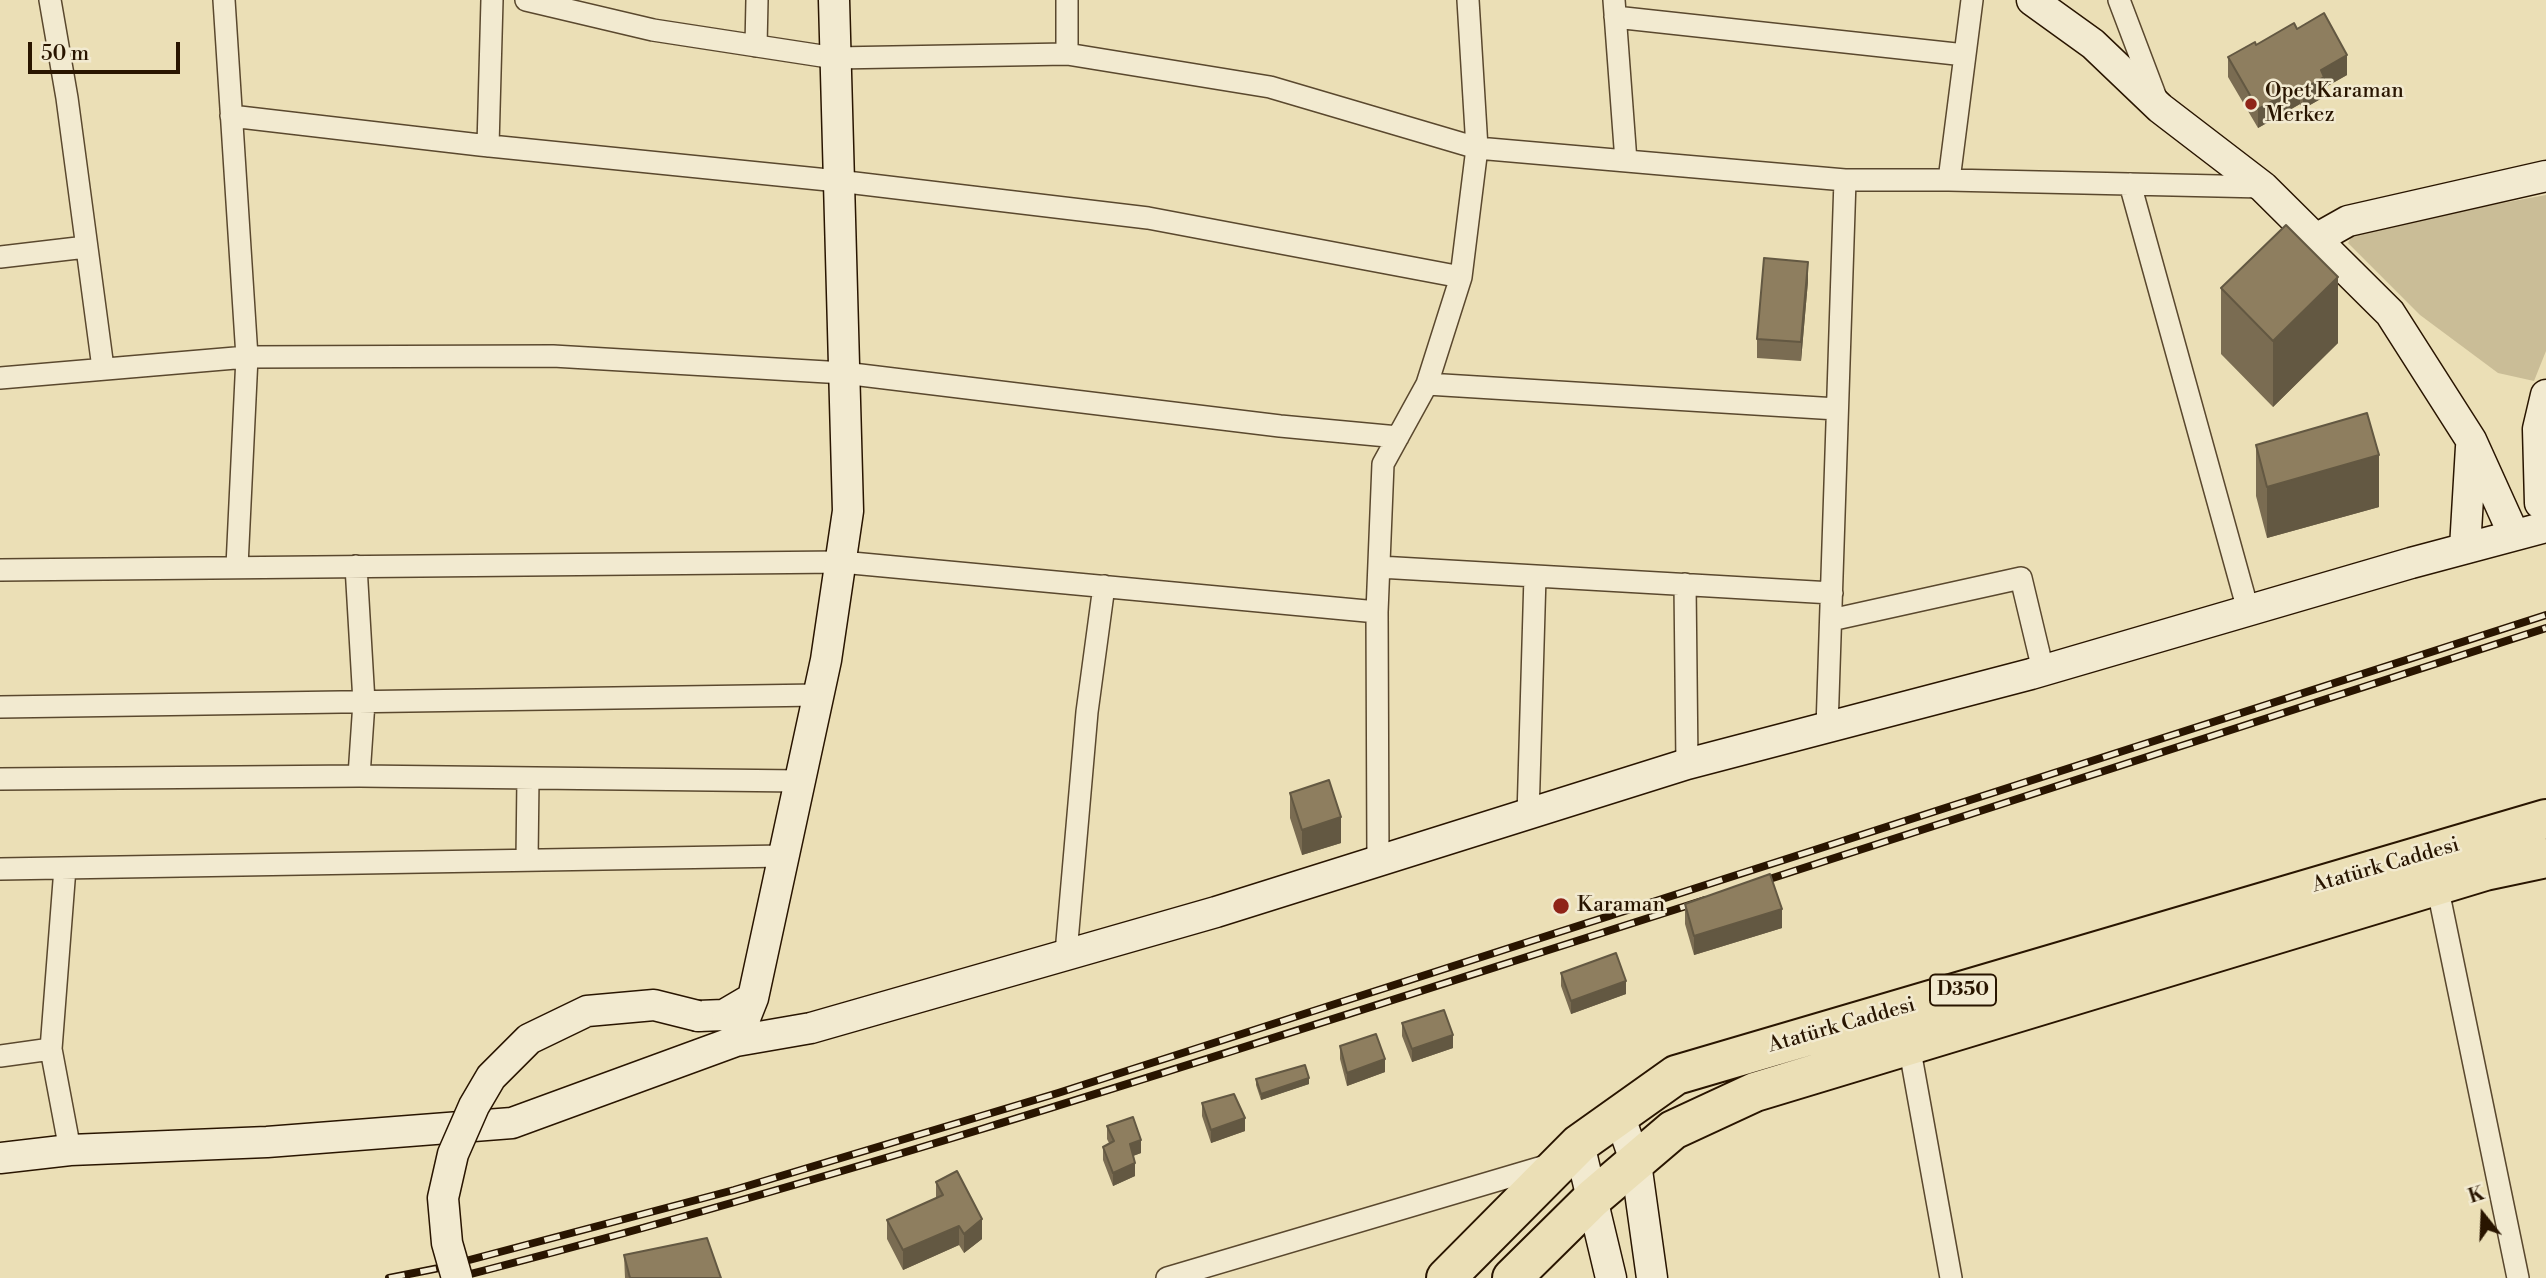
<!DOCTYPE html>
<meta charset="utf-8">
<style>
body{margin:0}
#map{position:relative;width:2546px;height:1278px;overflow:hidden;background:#ebdfb6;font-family:"Libre Bodoni",serif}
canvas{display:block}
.north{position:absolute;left:2448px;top:1180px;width:70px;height:70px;-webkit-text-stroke:5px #f2ead0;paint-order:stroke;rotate:342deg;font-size:19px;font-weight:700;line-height:28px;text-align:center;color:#291500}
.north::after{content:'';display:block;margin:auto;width:24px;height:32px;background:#291500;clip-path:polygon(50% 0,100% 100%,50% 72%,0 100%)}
.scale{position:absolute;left:28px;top:42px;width:152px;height:32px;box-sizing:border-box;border:4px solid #291500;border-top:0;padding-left:9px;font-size:21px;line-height:24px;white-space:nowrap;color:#291500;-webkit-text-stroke:5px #f2ead0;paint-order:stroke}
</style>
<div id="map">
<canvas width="2546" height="1278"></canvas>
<div class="north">K</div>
<div class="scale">50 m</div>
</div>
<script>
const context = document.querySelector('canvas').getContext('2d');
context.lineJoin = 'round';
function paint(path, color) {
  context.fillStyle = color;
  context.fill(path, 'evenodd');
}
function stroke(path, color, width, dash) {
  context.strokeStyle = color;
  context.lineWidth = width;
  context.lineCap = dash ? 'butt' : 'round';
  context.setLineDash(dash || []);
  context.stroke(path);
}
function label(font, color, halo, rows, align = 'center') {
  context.font = font + ' "Libre Bodoni",serif';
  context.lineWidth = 5;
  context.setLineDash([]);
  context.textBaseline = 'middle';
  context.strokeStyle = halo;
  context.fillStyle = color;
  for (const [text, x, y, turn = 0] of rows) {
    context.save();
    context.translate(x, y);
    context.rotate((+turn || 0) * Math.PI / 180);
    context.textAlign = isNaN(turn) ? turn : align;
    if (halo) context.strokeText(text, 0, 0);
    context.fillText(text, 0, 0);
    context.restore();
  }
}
const green = new Path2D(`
 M2546,195v156l-12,30 -36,-8 -78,-58 -72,-72 7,-13z`);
const street = new Path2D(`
 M50,0l17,98 36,270
 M224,0l23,357 -10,209
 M526,0l127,30 182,28 232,-4 203,33 207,61 368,32h104l314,7
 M1614,0l12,161
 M2119,0l39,103
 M1615,17l350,38
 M756,46l1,-46
 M1067,54v-54
 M231,116l249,29 358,36 310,37 313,59
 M488,146l4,-146
 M1949,180l23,-180
 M2130,184l118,426
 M0,257l86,-10
 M0,378l247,-21 306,-1 291,17 436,53 118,11
 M1427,384l410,25
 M356,566l8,136 -5,74
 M1379,567l453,26
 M0,570l841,-8 536,50
 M1685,584l2,180
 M1831,620l190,-42 22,92
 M0,707l819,-12
 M1827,728l18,-548
 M0,779l359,-3 441,5
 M1528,816l7,-240
 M527,860l1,-82
 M1378,861l-1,-249 6,-148 44,-80 34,-107 16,-129 -9,-148
 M65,868l-14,181 19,101
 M0,869l784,-13
 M2437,885l81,393
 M1066,953l21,-241 17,-126
 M1909,1045l42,233
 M0,1056l51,-7
 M1167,1278l382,-113`);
const secondary = new Path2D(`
 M2032,0l61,44 67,64 103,79 127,126 81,127 43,95
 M2316,239l32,-18 198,-45
 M2540,503l-2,-74 8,-34
 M2465,548l6,-101
 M698,1016l26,-1 29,-17
 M736,1041l75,-13 405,-116 471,-148 344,-90 380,-111 135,-36
 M1619,1115l17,48 16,115
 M1579,1144l32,134
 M0,1158l70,-8 197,-8 245,-19 224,-82 17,-43 73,-338 22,-149 -14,-511`);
const highway = new Path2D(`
 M1446,1278l133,-134 97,-69 870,-256
 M1512,1278l80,-79 81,-69 82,-38 730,-221 61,-13`);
const rail = new Path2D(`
 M1751,885l795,-257
 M389,1278l50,-10 295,-78 324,-97 1488,-478
 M455,1278c422,-108 835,-246 1250,-378`);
const secondaryBridge = new Path2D(`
 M457,1278l-10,-35 -4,-45 10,-44 21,-48 17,-29 38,-38 58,-28 67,-6 44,11`);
const wall = new Path2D(`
 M2297,29l50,46 -23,13v9l-21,12 -3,-5 -42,24 -30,-51v-20z
 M1808,281l-7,80 -44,-3v-19z
 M2221,288l117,55 -65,64 -52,-53z
 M2256,445l123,62 -112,31 -11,-42z
 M1290,793l51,50 -39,12 -12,-37z
 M1685,904l97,24 -88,27 -9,-31z
 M1561,973l65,21 -55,20 -10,-28z
 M1402,1023l51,25 -41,14 -10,-26z
 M1340,1046l45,26 -38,14 -7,-27z
 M1256,1079l53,5 -48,16 -5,-15z
 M1202,1103l43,28 -34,12 -9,-27z
 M1107,1126l34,27 -8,3 2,20 -22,10 -10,-26v-13l6,-4 -2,-4z
 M936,1182l46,57 -18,14 -5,-8 -56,25 -16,-31v-19l49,-22z
 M624,1255l97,23h-96z`);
const shadedWall = new Path2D(`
 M2347,55v20l-23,13v9l-21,12v-20l18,-19z
 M2300,85v19l-42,24v-19z
 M1808,262v19l-7,80v-19z
 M2338,277v66l-65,64v-66z
 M2379,455v52l-112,31v-51z
 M1341,817v26l-39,12v-25z
 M1782,909v19l-88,27v-19z
 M1626,981v13l-55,20v-13z
 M1453,1035v13l-41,14v-13z
 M1385,1059v13l-38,14v-13z
 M1309,1078v6l-48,16v-6z
 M1245,1118v13l-34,12v-13z
 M1141,1140v13l-11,4v-13z
 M1135,1163v13l-22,10v-13z
 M982,1219v20l-18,14v-19z
 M959,1226v19l-56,25v-20z`);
const building = new Path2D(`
 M2324,13l23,42 -26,15 3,7 -21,12 -3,-4 -42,24 -30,-52 27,-15 1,3 38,-22 3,6z
 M2286,225l52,52 -65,64 -52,-53z
 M1764,258l44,4 -7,80 -44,-3z
 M2367,413l12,42 -112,32 -11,-42z
 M1329,780l12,37 -39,13 -12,-37z
 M1770,874l12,35 -88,27 -9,-32z
 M1616,953l10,28 -55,20 -10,-28z
 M1444,1010l9,25 -41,14 -10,-26z
 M1376,1034l9,25 -38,14 -7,-27z
 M1305,1065l4,13 -48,16 -5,-15z
 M1234,1094l11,24 -34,12 -9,-27z
 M1133,1117l8,23 -11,4 5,19 -22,10 -10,-26 11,-6 -7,-15z
 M957,1171l25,48 -18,15 -5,-8 -56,24 -16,-30 56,-25 -7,-13z
 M707,1238l14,40h-91l-6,-23z`);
const markers = [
 [2251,104,7,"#8f2418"],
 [1561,906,9,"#8f2418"]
];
const shields = [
 [1963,990,66]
];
const shieldNames = [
 ["D350",1963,990]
];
const poiNames = [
 ["Opet Karaman",2265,92],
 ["Merkez",2265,116],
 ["Karaman",1577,906]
];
const streetNames = [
 ["Atatürk Caddesi",2386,866,-16],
 ["Atatürk Caddesi",1842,1026,-16]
];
paint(green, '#cabd97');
stroke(street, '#5a482e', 24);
stroke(secondary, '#291500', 33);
stroke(highway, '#291500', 42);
stroke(street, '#f2ead0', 21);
stroke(secondary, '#f2ead0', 30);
stroke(highway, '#ebdfb6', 38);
stroke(rail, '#291500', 8);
stroke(rail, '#f2ead0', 5, [16]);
stroke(secondaryBridge, '#291500', 33, []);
stroke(secondaryBridge, '#f2ead0', 30);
paint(wall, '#7a6c52');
paint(shadedWall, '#635842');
paint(building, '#8e7e5f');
stroke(building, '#635842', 2);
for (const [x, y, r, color] of markers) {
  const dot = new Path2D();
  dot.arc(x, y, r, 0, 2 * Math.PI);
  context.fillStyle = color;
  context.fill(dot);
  stroke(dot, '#f2ead0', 2.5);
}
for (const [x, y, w] of shields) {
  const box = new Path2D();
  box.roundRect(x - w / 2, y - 15.5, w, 31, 5);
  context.fillStyle = '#f2ead0';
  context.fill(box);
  stroke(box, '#291500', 2);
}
label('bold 19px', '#291500', null, shieldNames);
label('21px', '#291500', '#f2ead0', poiNames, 'left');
label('21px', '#291500', '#f2ead0', streetNames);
</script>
